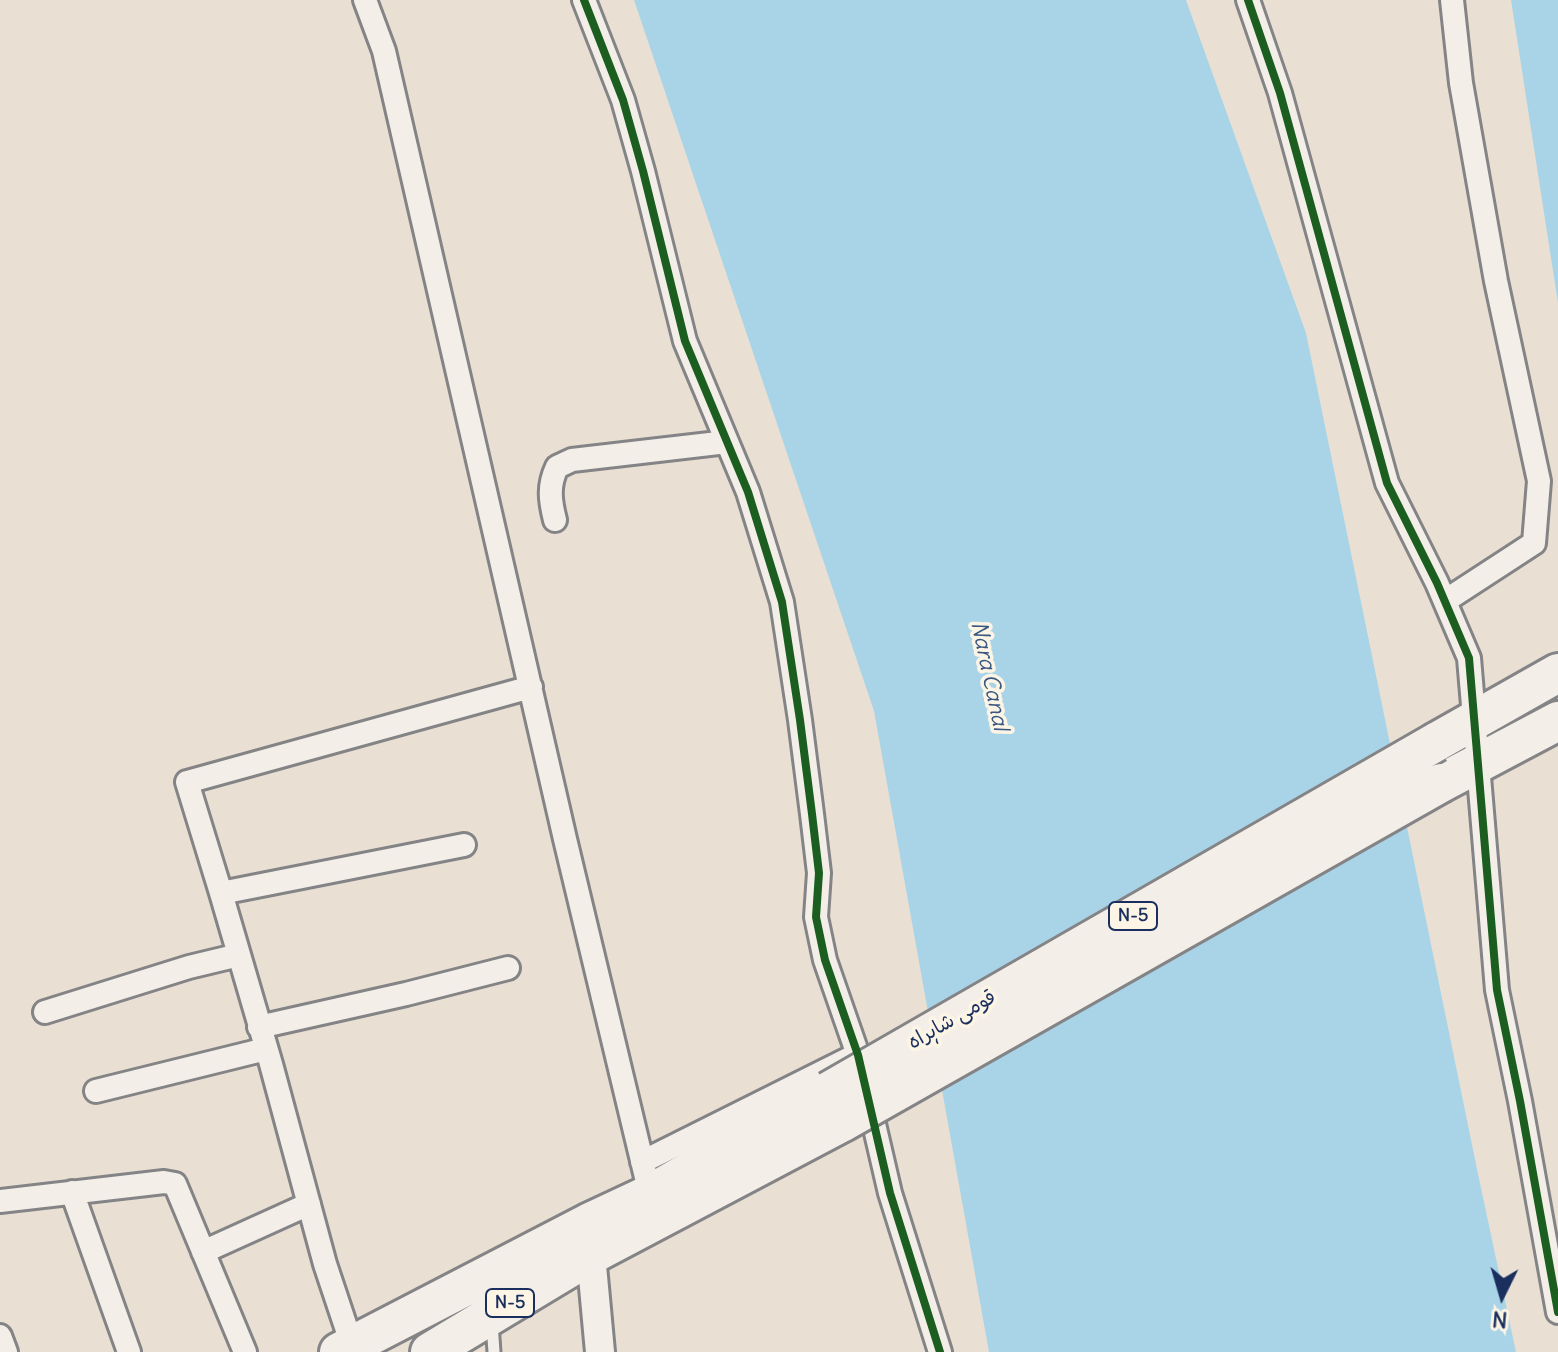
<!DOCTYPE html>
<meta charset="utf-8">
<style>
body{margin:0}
#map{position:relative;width:1558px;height:1352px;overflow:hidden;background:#e9e0d3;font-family:Delius,sans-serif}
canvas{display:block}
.north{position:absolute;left:1462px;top:1256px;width:80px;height:80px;-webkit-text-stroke:6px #fcf5e5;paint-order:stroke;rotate:185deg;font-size:22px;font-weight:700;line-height:32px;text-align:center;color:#1b2f5e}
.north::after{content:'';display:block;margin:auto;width:28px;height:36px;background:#1b2f5e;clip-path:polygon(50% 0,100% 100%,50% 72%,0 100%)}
</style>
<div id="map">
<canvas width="1558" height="1352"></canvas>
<div class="north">N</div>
</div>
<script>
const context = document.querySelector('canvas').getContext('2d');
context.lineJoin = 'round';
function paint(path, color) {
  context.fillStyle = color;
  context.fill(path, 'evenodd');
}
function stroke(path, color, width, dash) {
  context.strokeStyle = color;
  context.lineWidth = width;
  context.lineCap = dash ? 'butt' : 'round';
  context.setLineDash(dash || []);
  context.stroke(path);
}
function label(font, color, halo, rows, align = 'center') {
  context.font = font + ' Delius,"Playpen Sans Arabic",sans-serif';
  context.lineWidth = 7;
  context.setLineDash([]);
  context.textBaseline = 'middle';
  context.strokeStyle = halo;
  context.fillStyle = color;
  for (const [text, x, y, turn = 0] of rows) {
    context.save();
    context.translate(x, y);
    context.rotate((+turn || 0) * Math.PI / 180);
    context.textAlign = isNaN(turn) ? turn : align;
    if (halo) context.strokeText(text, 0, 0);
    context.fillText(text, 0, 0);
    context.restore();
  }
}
const water = new Path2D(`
 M634,0h552l120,333 172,841 38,178h-527l-115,-641z
 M1511,0h47v303z`);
const service = new Path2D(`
 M492,1323l2,29`);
const minor = new Path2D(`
 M365,0l19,51 181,788 85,355
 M584,0l39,100 20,71 42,170 63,151 34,110 18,118 12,94 7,59 -3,44 9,43 33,95 32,138 50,159
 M1248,0l32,93 107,390 50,100 32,75 28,332 23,111 38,211
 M555,520c-5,-20 -7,-34 2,-53l15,-7 155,-18
 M1445,601l89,-58 5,-62 -43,-200 -35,-198 -9,-83
 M221,893l243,-48
 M45,1012l144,-45 50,-12
 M259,1027l147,-33 102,-26
 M96,1091l170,-42
 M642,1162l214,-107
 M72,1192l57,160
 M0,1201l164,-19 11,2 70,168
 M203,1252l106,-48
 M0,1336l6,16
 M352,1345l-27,-81 -54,-200 -50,-171 -34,-111 344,-95`);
const tertiary = new Path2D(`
 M591,1255l9,97`);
const trunk = new Path2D(`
 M1436,742l122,-69
 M1441,783l117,-62
 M339,1352l249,-129 62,-29 179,-103
 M430,1352l161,-97 252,-133`);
const trunkBridge = new Path2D(`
 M829,1091l607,-349
 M843,1122l598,-339`);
const cycleway = new Path2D(`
 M584,0l39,100 20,71 42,170 63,151 34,110 18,118 12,94 7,59 -3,44 9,43 33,95 32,138 50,159
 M1248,0l32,93 107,390 50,100 32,75 28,332 23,111 38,211`);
const shields = [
 [1133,916,48],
 [510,1303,48]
];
const shieldNames = [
 ["N-5",1133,916],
 ["N-5",510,1303]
];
const streetNames = [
 ["قومی شاہراہ",952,1020,-30]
];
const waterNames = [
 ["Nara Canal",989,676,78]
];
paint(water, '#a9d4e7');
stroke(service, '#848487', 17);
stroke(minor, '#848487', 28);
stroke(tertiary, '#848487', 34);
stroke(trunk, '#848487', 44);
stroke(service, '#f3efe8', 11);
stroke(minor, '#f3efe8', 22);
stroke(tertiary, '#f3efe8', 28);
stroke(trunk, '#f3efe8', 38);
stroke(trunkBridge, '#848487', 44, []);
stroke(trunkBridge, '#f3efe8', 38);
stroke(cycleway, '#1b5e20', 8);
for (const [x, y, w] of shields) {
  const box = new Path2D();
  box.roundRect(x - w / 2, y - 14, w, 28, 6);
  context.fillStyle = '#fcf5e5';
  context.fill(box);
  stroke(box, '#1b2f5e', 2);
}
label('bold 18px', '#1b2f5e', null, shieldNames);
label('20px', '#1b2f5e', '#fcf5e5', streetNames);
label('italic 22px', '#385782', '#fcf5e5', waterNames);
</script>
